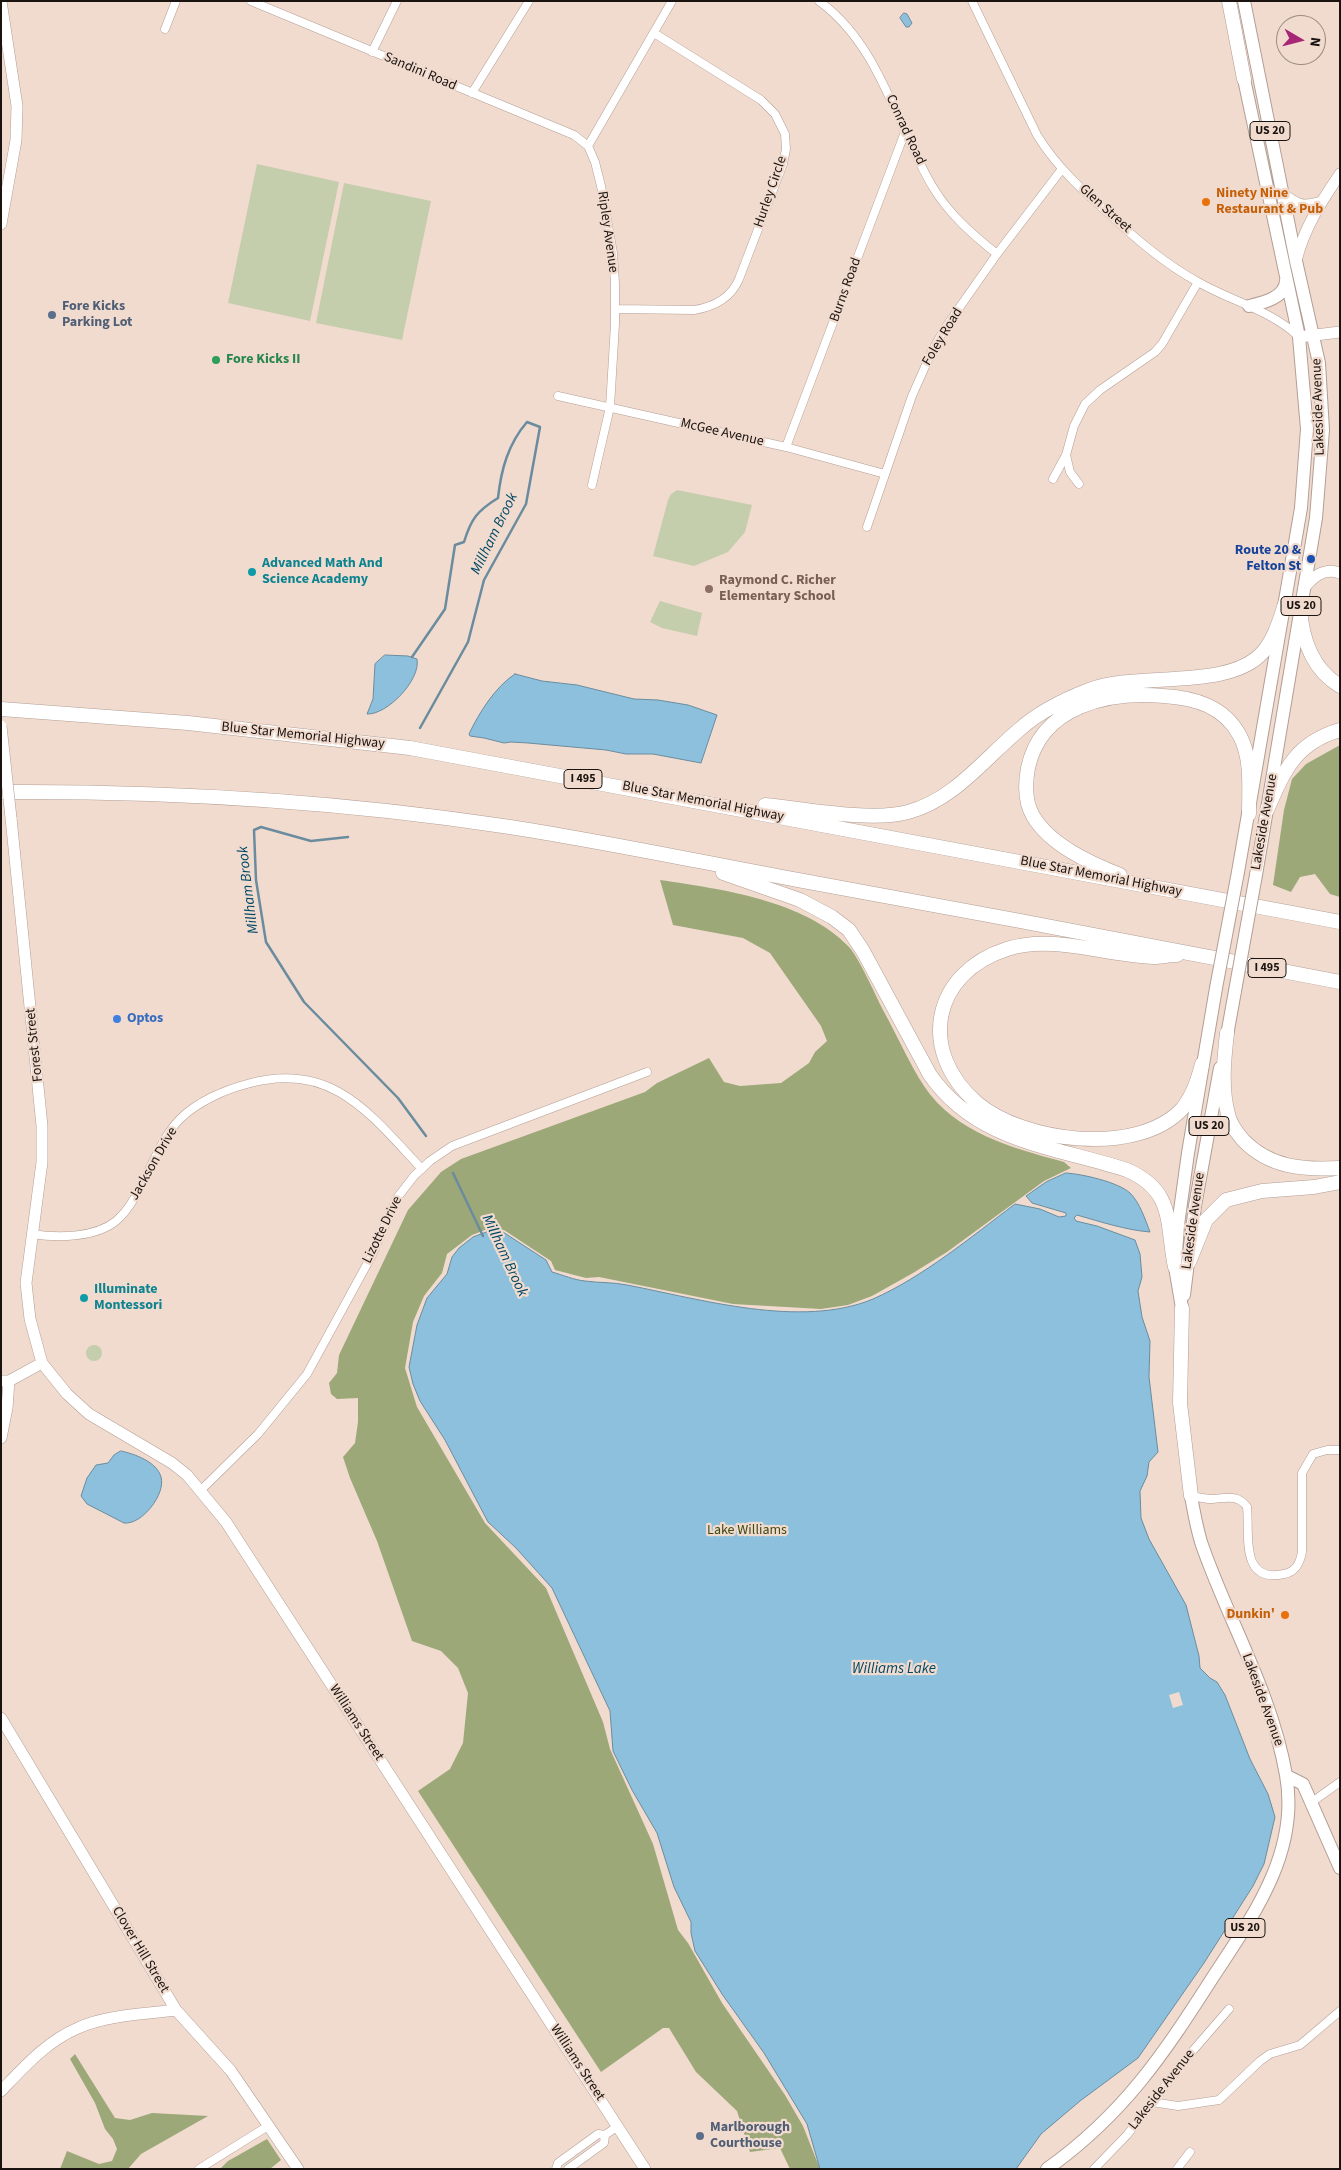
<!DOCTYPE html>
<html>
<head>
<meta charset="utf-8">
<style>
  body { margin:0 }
  #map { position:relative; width:1341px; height:2170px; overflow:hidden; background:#f1dbcf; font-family:"Source Sans 3",sans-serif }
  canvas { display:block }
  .frame { position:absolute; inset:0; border:2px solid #1a130f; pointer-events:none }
  .north { position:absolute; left:1276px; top:15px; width:50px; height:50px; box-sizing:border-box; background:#f1dbcf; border:1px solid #9b8b82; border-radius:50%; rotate:98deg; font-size:14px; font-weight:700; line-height:20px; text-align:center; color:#1a130f }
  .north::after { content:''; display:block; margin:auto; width:18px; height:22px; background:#a72776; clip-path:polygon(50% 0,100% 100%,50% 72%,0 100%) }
</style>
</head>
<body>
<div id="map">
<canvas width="1341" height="2170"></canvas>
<div class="frame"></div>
<div class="north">N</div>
</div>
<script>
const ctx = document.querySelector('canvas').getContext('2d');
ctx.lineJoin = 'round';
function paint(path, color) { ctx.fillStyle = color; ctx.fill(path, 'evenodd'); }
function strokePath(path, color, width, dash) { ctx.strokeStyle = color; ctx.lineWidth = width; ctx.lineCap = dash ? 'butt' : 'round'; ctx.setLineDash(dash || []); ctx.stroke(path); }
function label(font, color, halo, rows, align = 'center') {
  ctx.font = font + ' "Source Sans 3",sans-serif'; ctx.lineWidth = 4.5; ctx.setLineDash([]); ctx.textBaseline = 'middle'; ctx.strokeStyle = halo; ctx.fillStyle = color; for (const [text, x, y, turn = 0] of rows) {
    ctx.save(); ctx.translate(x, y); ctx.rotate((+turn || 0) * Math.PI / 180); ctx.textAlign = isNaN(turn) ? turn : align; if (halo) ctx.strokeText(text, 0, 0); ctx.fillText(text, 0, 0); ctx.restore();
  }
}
const green = new Path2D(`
  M257 164 339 182 310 321 228 303Z
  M344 183 431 201 402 340 316 323Z
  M677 490 752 505 745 532 728 552 694 566 653 556 668 500 671 494Z
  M660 601 702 613 697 636 662 628 650 622Z
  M86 1353a8 8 0 1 1 16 0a8 8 0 1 1-16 0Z`);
const forest = new Path2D(`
  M1340 745V897L1330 894 1315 874 1300 877 1291 892 1273 885 1284 810 1292 779 1306 764Z
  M660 880C720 889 805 900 849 947 859 958 875 994 883 1010 897 1035 909 1063 924 1086 955 1133 1013 1148 1064 1162L1071 1168 1044 1181 947 1252 913 1273 872 1296 848 1305 821 1309 733 1304 599 1277 586 1278 555 1270 551 1261 504 1230 490 1228 472 1235 447 1254 442 1273 424 1296 413 1322 405 1368 417 1407 485 1523 546 1588 603 1722 610 1749 653 1844 678 1930 688 1943 722 2003 785 2095 803 2126 820 2169H790L780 2148 750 2152 737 2111 696 2072 669 2028H663L601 2072 418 1791 450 1769 463 1743 468 1693 458 1668 441 1651 412 1641 377 1541 350 1478 343 1457 355 1443 358 1422V1398L337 1399 331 1394 329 1383 337 1373 339 1355 408 1210 441 1172 461 1159 645 1092 657 1083 709 1058 724 1082 740 1086 781 1083 809 1063 815 1052 827 1041 821 1026 770 953 743 938 673 925Z
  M75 2054 115 2118 130 2120 152 2113 208 2116 141 2154 128 2169H60L67 2151 99 2164 112 2161 117 2149 113 2139 105 2129 95 2103 70 2059Z
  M267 2139 281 2160 270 2169H220L228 2161Z`);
const water = new Path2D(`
  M904 13 907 14 912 23 909 27H906L900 18Z
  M385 655 408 656 417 659C421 680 387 715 367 714L373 699 375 664Z
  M515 674 542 681 577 685 634 699 658 700 688 705 717 715 701 763 653 754H626L606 750 528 743 511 742 504 743 484 738 470 736 469 734C479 713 495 687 515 674Z
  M1066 1173C1082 1174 1118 1182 1130 1193 1140 1203 1145 1219 1150 1232 1126 1230 1101 1222 1077 1215L1074 1218 1076 1221 1097 1226 1135 1240 1140 1254 1142 1277 1138 1291 1142 1317 1150 1341 1149 1377 1158 1452 1149 1462 1147 1476 1140 1491 1141 1518 1149 1539 1186 1605 1199 1656 1200 1668 1210 1678 1217 1682 1225 1695 1250 1759 1268 1794 1275 1817 1264 1864 1253 1886 1204 1963 1138 2058 1080 2101 1041 2134 1016 2169H820L807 2124 764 2053 722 1994 695 1951 691 1933V1922L674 1887 657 1833 632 1790 613 1751 610 1711 552 1588 516 1548 488 1522 445 1440 420 1401 413 1384 409 1367 417 1325 427 1298 447 1274 452 1257 459 1248 473 1237 489 1231 503 1232 546 1260 552 1272C563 1275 574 1280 585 1281 599 1283 613 1282 627 1285 700 1299 801 1329 873 1299 923 1277 971 1237 1015 1204L1040 1209 1059 1217 1066 1216V1213L1032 1203 1026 1196 1046 1182Z
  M121 1451C135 1454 157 1462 161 1477 166 1494 142 1525 124 1523L87 1504 81 1496 87 1478 96 1465 108 1463 114 1455Z`);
const pier = new Path2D(`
  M1179 1692 1183 1705 1173 1708 1169 1695Z`);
const stream = new Path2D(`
  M412 657 445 609 455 545 464 542C471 519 477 511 498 498 501 470 508 444 527 422L540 427 526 504 484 580 468 642 420 728
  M348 837 311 841 261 827 254 830 256 880 266 942 304 1002 398 1098 426 1136
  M453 1173 483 1236`);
const street = new Path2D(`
  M251 1 574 135 588 146
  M819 1C881 46 896 127 934 189 950 215 973 235 997 254
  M972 1 1037 135C1056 166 1081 189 1108 213 1136 239 1165 264 1198 282 1231 301 1270 310 1298 336
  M165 29 176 1
  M372 52 397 1
  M472 93 529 1
  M615 309 694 310C713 307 731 298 739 279L783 164 786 149 785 134 775 114 761 100 654 33
  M558 396 786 447 885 474
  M786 447 905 132
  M1066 455 1070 472 1079 484
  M1053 479 1066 455 1074 426 1085 404 1100 390 1155 352 1162 344 1198 282
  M592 485 610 407 615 324V283L613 253 601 186 595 162 588 146 672 1
  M867 527 912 396 932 351 945 328 997 254 1062 169
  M32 1234C57 1238 95 1238 116 1221 144 1197 153 1146 180 1119 197 1102 224 1090 247 1084 332 1060 370 1114 422 1169
  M201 1490 258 1434 307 1374 372 1255 397 1198 414 1176 430 1161 452 1146 647 1072
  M1191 1496C1198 1497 1205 1499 1212 1499 1226 1498 1238 1494 1247 1507 1250 1533 1239 1584 1284 1574 1296 1572 1300 1563 1302 1552V1473L1313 1454 1327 1450H1340
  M1312 1802 1340 1782
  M1152 2102 1178 2106 1219 2100 1260 2061 1270 2054 1300 2045 1340 2011
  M199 2169 268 2126
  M556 2169 558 2163 598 2134 605 2135 618 2126
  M568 2169 604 2143 605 2135
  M1094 2169 1127 2135 1190 2054 1229 2009
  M1177 2169 1190 2152`);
const secondary = new Path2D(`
  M1282 193C1296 205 1303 208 1321 202
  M1 224 16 140 17 106 1 1
  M1296 261C1304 228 1321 202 1340 174
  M1299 337 1340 332
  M1304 588C1313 577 1324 567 1340 573
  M11 818 42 1126V1162L26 1283 30 1319 42 1363 67 1394 89 1414 172 1463 187 1475 226 1522 645 2169
  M3 1381H9L42 1363
  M1 1438 7 1408 9 1381
  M1 1718 176 2010 231 2071 298 2169
  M1 2091C24 2067 47 2041 78 2028 106 2015 146 2014 176 2010`);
const primary = new Path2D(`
  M1244 1 1296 261 1319 363 1323 430 1316 518 1256 875
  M1249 306C1262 303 1286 298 1286 280
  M1238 872 1301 508 1307 429 1299 337 1244 79
  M1226 1041 1235 991
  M1184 1295 1195 1206 1220 1068
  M1182 1308 1175 1267 1178 1225 1188 1153 1216 988
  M1287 1776 1303 1784 1340 1868
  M1047 2169C1124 2114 1163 2055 1213 1977 1253 1916 1300 1852 1286 1775 1272 1694 1229 1622 1202 1545 1197 1530 1194 1513 1191 1496`);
const highway = new Path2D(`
  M1229 1 1244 79
  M1300 608C1302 640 1312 669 1340 686
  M1 709 188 723 410 748 1340 922
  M1 792C168 791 338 801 503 826 602 841 700 862 798 880 979 913 1159 947 1340 982
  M765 805C804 809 872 822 908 812 954 800 985 758 1020 729 1040 711 1063 700 1089 690 1137 671 1229 691 1263 652 1275 638 1280 619 1286 601
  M1267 810C1284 771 1295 743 1340 730
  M723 873 800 900 832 917 849 930 863 951 930 1075C978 1143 1054 1146 1127 1170 1175 1191 1166 1223 1175 1267
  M1120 875C1090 863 1050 845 1033 816 1025 802 1025 784 1028 768 1041 706 1108 691 1164 696 1195 698 1224 706 1240 736 1252 759 1249 788 1249 814
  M1177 955C1169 955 1161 957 1154 957 1106 956 1054 934 1007 949 932 973 917 1051 977 1103 1023 1142 1137 1157 1182 1109 1193 1096 1198 1080 1202 1064
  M1227 1033C1224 1059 1221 1088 1228 1114 1230 1124 1237 1133 1243 1140 1270 1168 1304 1170 1340 1168
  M1189 1262 1206 1220 1226 1200 1262 1191 1314 1187 1340 1182
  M1182 1308 1180 1403 1191 1496`);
const secondaryBridge = new Path2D(`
  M1 726 11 818`);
const primaryBridge = new Path2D(`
  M1216 988 1238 872
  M1235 991 1256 875`);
const markers = [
  [1206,202,5,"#e8710a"],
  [52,315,5,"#5c6f8a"],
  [216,360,5,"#2e9e5b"],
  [1311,559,5,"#1a4fb4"],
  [252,572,5,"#0f9aa8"],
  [709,589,5,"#8d6e63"],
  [117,1019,5,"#3f7fe0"],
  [84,1298,5,"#0f9aa8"],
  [1285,1615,5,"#e8710a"],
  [700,2136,5,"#5c6f8a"]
];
const shields = [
  [1270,131,40],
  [1301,606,40],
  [583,779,38],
  [1267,968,38],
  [1209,1126,40],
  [1245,1928,40]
];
const shieldNames = [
  ["US 20",1270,131],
  ["US 20",1301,606],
  ["I 495",583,779],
  ["I 495",1267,968],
  ["US 20",1209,1126],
  ["US 20",1245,1928]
];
const streetNames = [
  ["Sandini Road",420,72,23],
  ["Conrad Road",905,130,65],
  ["Hurley Circle",771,192,-71],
  ["Glen Street",1105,209,42],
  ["Ripley Avenue",607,232,82],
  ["Burns Road",846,290,-70],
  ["Foley Road",943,337,-59],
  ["Lakeside Avenue",1319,407,-92],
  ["McGee Avenue",722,433,13],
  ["Blue Star Memorial Highway",303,736,6],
  ["Blue Star Memorial Highway",703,802,11],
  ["Lakeside Avenue",1265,822,-80],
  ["Blue Star Memorial Highway",1101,877,11],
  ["Forest Street",35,1045,-96],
  ["Jackson Drive",154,1164,-60],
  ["Lakeside Avenue",1194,1221,-82],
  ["Lizotte Drive",383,1230,-64],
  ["Lakeside Avenue",1262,1700,70],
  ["Williams Street",356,1723,57],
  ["Clover Hill Street",140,1950,59],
  ["Williams Street",577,2063,57],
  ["Lakeside Avenue",1162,2090,-52]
];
const foodNames = [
  ["Ninety Nine",1216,194],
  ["Restaurant & Pub",1216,210],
  ["Dunkin'",1275,1615,"right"]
];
const serviceNames = [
  ["Fore Kicks",62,307],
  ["Parking Lot",62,323],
  ["Marlborough",710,2128],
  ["Courthouse",710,2144]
];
const leisureNames = [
  ["Fore Kicks II",226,360]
];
const transitNames = [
  ["Route 20 &",1301,551],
  ["Felton St",1301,567]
];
const cultureNames = [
  ["Advanced Math And",262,564],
  ["Science Academy",262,580],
  ["Illuminate",94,1290],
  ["Montessori",94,1306]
];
const educationNames = [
  ["Raymond C. Richer",719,581],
  ["Elementary School",719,597]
];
const shopNames = [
  ["Optos",127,1019]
];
const parkNames = [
  ["Lake Williams",747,1531]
];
const waterNames = [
  ["Millham Brook",495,534,-64],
  ["Millham Brook",249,890,-97],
  ["Millham Brook",504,1256,65],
  ["Williams Lake",894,1670]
];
paint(green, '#c4cdac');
paint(forest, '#9ca878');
paint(water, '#8cc0dc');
strokePath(water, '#6a8c9e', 1);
paint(pier, '#f1dbcf');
strokePath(stream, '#6a8c9e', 2.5);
strokePath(street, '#b39e94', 9);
strokePath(secondary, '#b39e94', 12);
strokePath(primary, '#b39e94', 14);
strokePath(highway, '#b39e94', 15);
strokePath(street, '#fff', 8);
strokePath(secondary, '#fff', 11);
strokePath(primary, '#fff', 12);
strokePath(highway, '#fff', 14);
strokePath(secondaryBridge, '#b39e94', 12, []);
strokePath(primaryBridge, '#b39e94', 14, []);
strokePath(secondaryBridge, '#fff', 11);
strokePath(primaryBridge, '#fff', 12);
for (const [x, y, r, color] of markers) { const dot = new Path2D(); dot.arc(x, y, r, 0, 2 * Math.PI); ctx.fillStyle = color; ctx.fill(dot); strokePath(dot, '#f1dbcf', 2); }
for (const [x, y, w] of shields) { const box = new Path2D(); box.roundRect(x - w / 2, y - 9.5, w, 19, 4); ctx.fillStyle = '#f1dbcf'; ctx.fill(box); strokePath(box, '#1a130f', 1); }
label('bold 12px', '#1a130f', null, shieldNames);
label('14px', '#1a130f', '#f1dbcf', streetNames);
label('bold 14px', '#c56008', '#f1dbcf', foodNames, 'left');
label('bold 14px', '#4e5e75', '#f1dbcf', serviceNames, 'left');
label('bold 14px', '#27864d', '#f1dbcf', leisureNames, 'left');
label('bold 14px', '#164399', '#f1dbcf', transitNames, 'right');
label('bold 14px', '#0d838f', '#f1dbcf', cultureNames, 'left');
label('bold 14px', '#785e54', '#f1dbcf', educationNames, 'left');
label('bold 14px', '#366cbe', '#f1dbcf', shopNames, 'left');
label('14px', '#3f4912', '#f1dbcf', parkNames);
label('italic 15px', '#004865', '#f1dbcf', waterNames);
</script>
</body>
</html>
